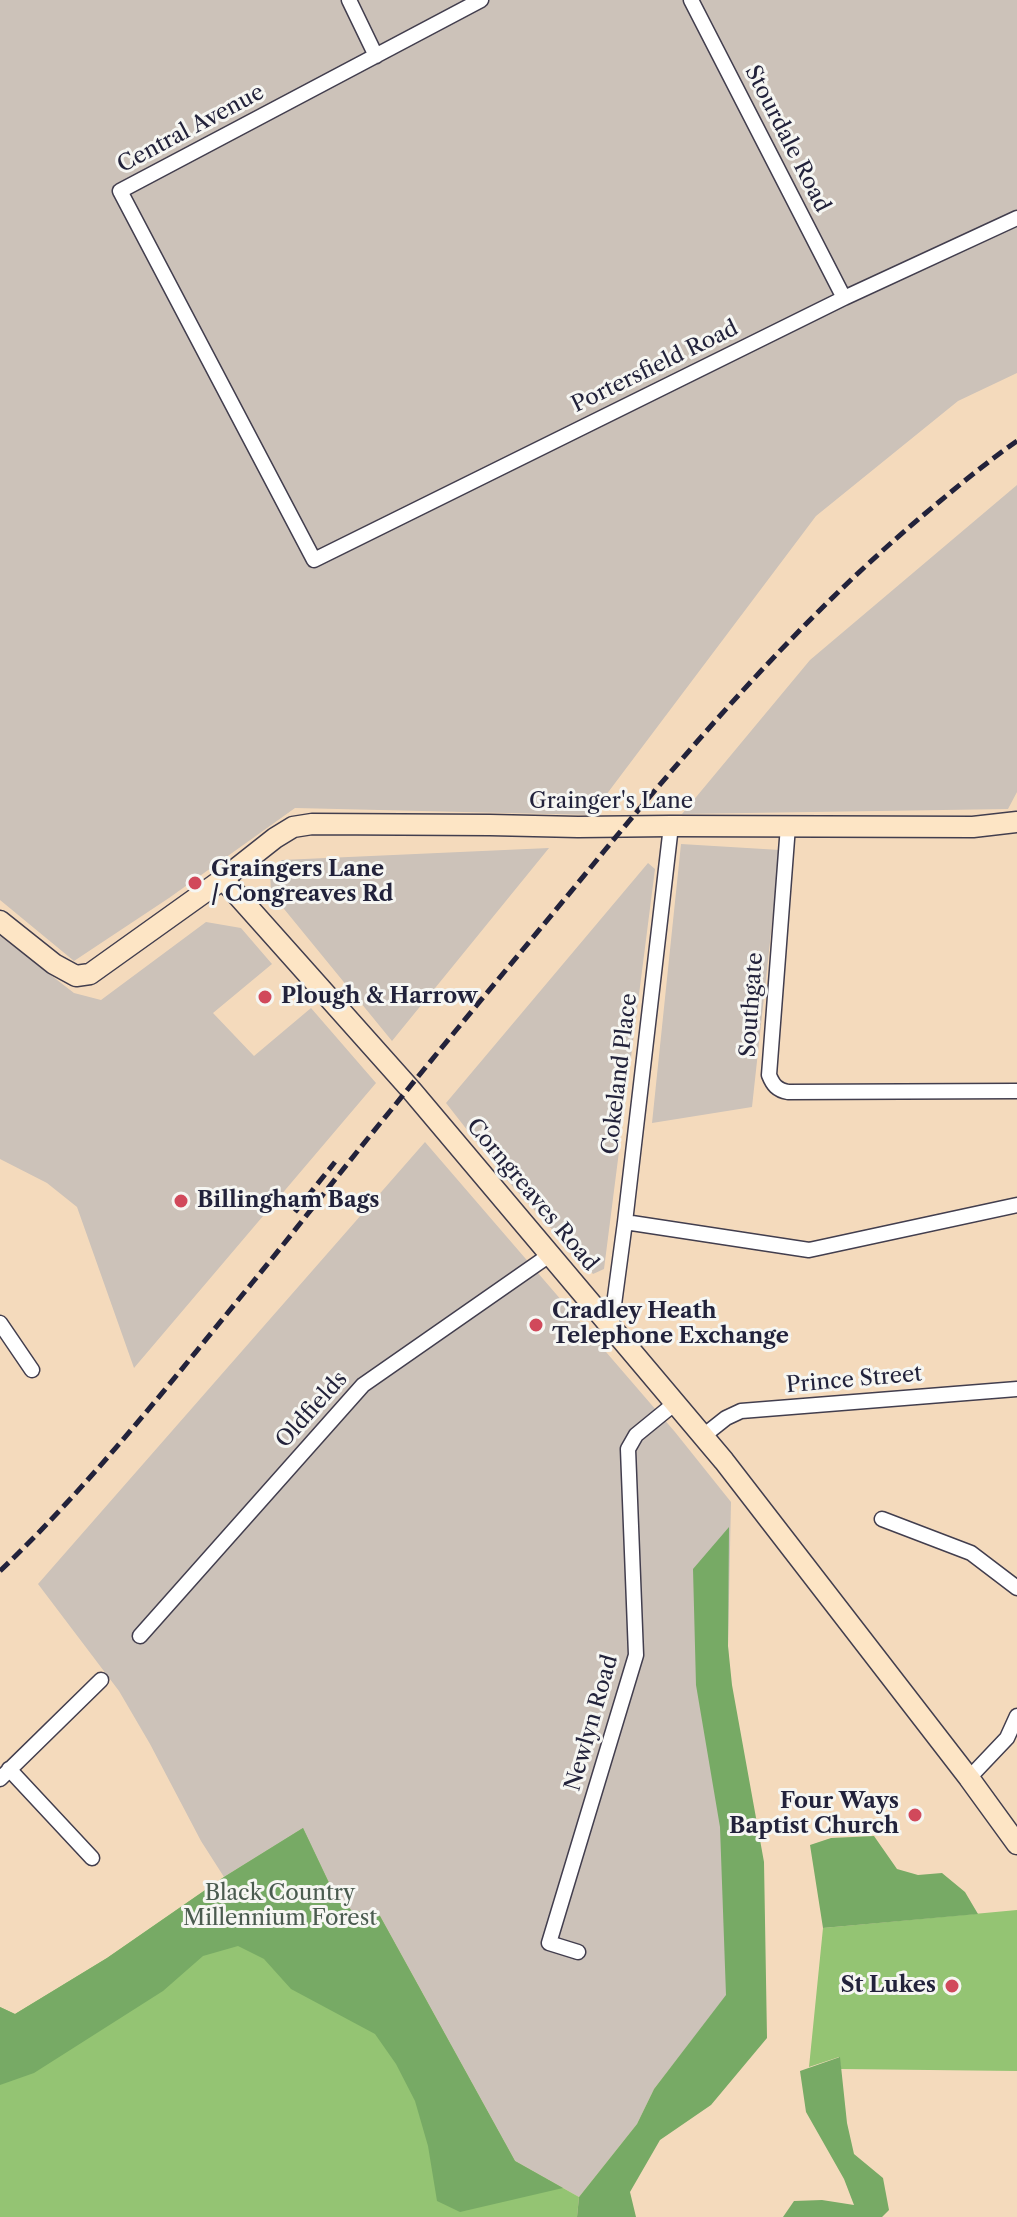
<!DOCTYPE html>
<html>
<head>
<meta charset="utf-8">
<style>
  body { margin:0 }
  canvas { display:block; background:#f4dabc }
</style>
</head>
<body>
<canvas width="1017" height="2217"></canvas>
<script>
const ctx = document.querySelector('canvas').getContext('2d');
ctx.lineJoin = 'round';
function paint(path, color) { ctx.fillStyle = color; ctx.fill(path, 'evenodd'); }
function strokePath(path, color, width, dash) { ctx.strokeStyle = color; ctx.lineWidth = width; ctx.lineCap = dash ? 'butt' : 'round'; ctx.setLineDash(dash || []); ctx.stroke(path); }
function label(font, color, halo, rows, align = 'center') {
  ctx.font = font + ' "Libre Caslon Text",serif'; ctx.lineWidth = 6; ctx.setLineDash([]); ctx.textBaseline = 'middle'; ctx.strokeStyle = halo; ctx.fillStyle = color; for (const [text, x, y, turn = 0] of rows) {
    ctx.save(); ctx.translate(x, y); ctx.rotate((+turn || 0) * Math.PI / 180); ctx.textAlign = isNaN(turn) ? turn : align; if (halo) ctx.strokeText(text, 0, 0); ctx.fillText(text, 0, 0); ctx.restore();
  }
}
const industrial = new Path2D(`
  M0 0H1017V373L958 401 816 516 591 815 295 808 169 898 74 961 0 900Z
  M1017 485V792L1008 809 682 814 810 660Z
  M681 844 780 850 752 1107 652 1123Z
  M549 848 392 1041 271 893 270 870 282 860Z
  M648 863 655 869 604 1269 593 1274 504 1177 446 1103Z
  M206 922 241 928 272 964 213 1013 254 1056 311 1008 376 1083 134 1368 77 1207 47 1183 0 1159V936L74 993 101 1000Z
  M425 1142 675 1432 731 1502 728 1646 730 1677 726 1996 654 2089 637 2124 579 2197 515 2161 380 1916 351 1910 331 1887 303 1829 224 1877 201 1841 150 1744 119 1691 38 1584Z`);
const green = new Path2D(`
  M303 1828 331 1887 351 1910 380 1916 515 2161 579 2197 577 2217H0V2007L15 2014 107 1958 224 1877Z
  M1017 1910V2071L841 2069 839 2057 809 2067 823 1928Z`);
const forest = new Path2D(`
  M729 1527 728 1646 732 1685 764 1862 767 2038 711 2105 660 2140 630 2192 636 2217H577L579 2197 637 2124 654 2089 726 1995 720 1827 696 1685 693 1569Z
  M303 1828 331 1887 351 1910 380 1916 515 2161 563 2188 460 2212 437 2201 428 2146 415 2101 396 2064 375 2034 291 1989 264 1959 238 1946 203 1956 163 1991 34 2073 0 2085V2007L15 2014 107 1958 224 1877Z
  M874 1836 897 1869 918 1875 942 1873 965 1892 978 1914 823 1928 810 1845 831 1838Z
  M840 2057 847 2123 854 2154 883 2178 889 2210 882 2217H783L794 2201 822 2200 854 2205 844 2179 806 2112 800 2071Z`);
const street = new Path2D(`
  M349 0 376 56
  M481 0 120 191 314 560 844 298 1017 218
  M691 0 844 298
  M788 826 769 1075C773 1085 777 1090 788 1092L1017 1091
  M625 1222 809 1250 1017 1205
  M0 1323 32 1370
  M611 1327 625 1222 671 826
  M702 1437 726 1418 741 1411 1017 1389
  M882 1519 971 1553 1017 1588
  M140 1636 363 1385 551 1254
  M9 1769 92 1858
  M969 1778 1007 1738 1017 1716
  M0 1779 101 1680
  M578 1952 549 1943 636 1655 628 1449 636 1435 674 1404`);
const secondary = new Path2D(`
  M223 879 412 1091 724 1461 969 1778 1017 1844
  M0 921 54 964 76 976 90 974 223 879 275 838 293 827 312 824 490 825 578 827 671 826 973 827 1017 822`);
const rail = new Path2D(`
  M295 1212 335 1162
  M0 1571C92 1483 171 1382 252 1283 299 1226 344 1167 391 1110 461 1023 534 937 605 850 703 732 804 616 921 517 952 491 984 464 1017 441`);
const markers = [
  [195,883,8,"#d1495b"],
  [265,997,8,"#d1495b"],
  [181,1201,8,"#d1495b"],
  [536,1325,8,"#d1495b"],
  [915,1815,8,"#d1495b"],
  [952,1986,8,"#d1495b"]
];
const streetNames = [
  ["Central Avenue",191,129,-28],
  ["Stourdale Road",787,139,63],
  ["Portersfield Road",655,367,-26],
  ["Grainger's Lane",611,802],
  ["Southgate",752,1005,-86],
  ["Cokeland Place",620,1074,-83],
  ["Corngreaves Road",532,1195,50],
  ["Prince Street",854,1380,-5],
  ["Oldfields",312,1410,-48],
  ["Newlyn Road",592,1723,-74]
];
const poiNames = [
  ["Graingers Lane",211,870],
  ["/ Congreaves Rd",211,895],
  ["Plough & Harrow",281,997],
  ["Billingham Bags",197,1201],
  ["Cradley Heath",552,1312],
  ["Telephone Exchange",552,1337],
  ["Four Ways",899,1802,"right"],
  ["Baptist Church",899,1827,"right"],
  ["St Lukes",936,1986,"right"]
];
const parkNames = [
  ["Black Country",280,1894],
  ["Millennium Forest",280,1919]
];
paint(industrial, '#ccc2b9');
paint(green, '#94c473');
paint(forest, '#77aa65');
strokePath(street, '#423e4e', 17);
strokePath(secondary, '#423e4e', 23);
strokePath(street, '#fff', 14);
strokePath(secondary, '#fde5c5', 20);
strokePath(rail, '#22223b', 5, [12, 6]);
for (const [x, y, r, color] of markers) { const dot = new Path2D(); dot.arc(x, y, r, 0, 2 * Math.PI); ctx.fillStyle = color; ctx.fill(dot); strokePath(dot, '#f6f6f2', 3); }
label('22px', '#22223b', '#f6f6f2', streetNames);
label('bold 22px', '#22223b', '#f6f6f2', poiNames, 'left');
label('22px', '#4a5b4f', '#f6f6f2', parkNames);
</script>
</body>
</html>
